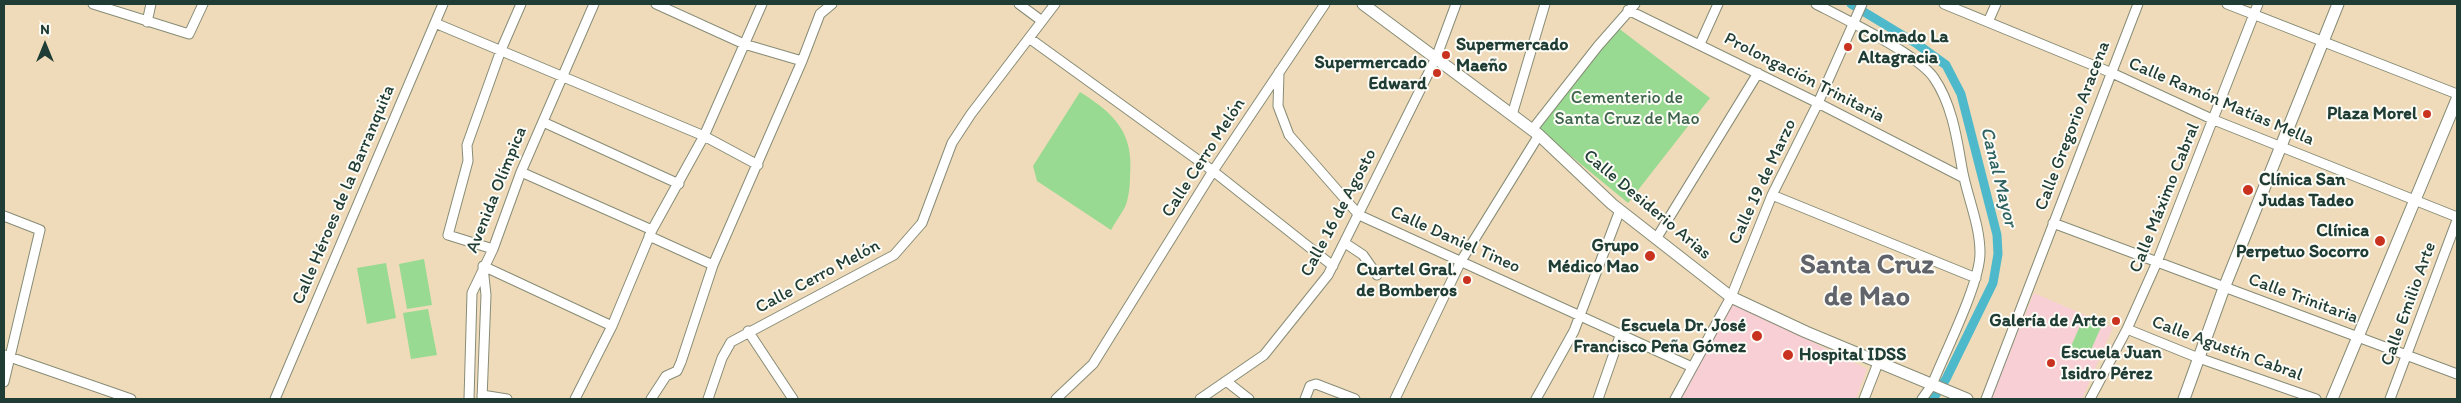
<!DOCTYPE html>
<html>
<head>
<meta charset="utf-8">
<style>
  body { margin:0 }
  #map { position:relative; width:2461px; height:403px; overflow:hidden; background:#efdbb9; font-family:Itim,sans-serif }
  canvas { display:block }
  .frame { position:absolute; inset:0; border:5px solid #1f3d34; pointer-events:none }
  .north { position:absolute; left:20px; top:20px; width:50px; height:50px; -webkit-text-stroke:4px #fdfcf7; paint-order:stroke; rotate:0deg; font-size:14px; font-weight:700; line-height:20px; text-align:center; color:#1f3d34 }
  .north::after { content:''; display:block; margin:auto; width:18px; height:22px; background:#1f3d34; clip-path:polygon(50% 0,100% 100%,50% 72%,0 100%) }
</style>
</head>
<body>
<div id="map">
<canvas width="2461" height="403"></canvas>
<div class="frame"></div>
<div class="north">N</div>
</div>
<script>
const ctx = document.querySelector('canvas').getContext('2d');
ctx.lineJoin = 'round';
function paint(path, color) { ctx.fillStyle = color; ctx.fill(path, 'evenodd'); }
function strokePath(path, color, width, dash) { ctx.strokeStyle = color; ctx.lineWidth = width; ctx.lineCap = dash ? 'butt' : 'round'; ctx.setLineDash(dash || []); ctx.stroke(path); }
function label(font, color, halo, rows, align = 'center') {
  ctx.font = font + ' Itim,sans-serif'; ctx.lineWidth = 4; ctx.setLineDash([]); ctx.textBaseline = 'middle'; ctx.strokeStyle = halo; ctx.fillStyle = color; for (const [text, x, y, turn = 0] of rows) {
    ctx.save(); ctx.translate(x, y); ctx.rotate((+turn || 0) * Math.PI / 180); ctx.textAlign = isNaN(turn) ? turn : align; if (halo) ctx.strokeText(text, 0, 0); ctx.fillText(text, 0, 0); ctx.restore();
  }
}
const built = new Path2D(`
  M2034 293 2113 327 2082 399H1990Z
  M1732 302 1867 369 1856 399H1679Z`);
const green = new Path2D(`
  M1617 27 1710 98 1628 203 1537 128Z
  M1080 92C1115 114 1134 133 1130 176 1130 185 1129 198 1125 207 1121 215 1115 222 1111 230L1037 181 1033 166Z
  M424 259 432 305 407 309 399 264Z
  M386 263 396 318 367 324 357 268Z
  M428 309 437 355 411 359 403 313Z
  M2083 319 2101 327 2087 359 2069 351Z`);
const canal = new Path2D(`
  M1851 4 1917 44 1946 65 1961 94 1997 235 1998 254 1993 283 1946 379 1933 399`);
const minor = new Path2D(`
  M93 4 189 34 203 4
  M656 4 744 44 802 61
  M1019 4 1042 21
  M1816 4C1843 18 1919 55 1934 78 1952 104 1957 139 1962 168 1967 197 1980 224 1980 253 1980 284 1944 354 1932 385L1922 399
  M1944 4 2112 73 2214 120 2457 217
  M2227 4 2457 94
  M1628 10 1818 103 1964 178
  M147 22 151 4
  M1988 22 1996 4
  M435 23 704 136 758 165
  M1029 38 1213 171 1333 266
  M1700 44 1718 4
  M1279 72 1278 106 1289 135 1359 215 1692 367
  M1512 115 1545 4
  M543 122 679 184
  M1532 130 1598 46 1635 4
  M521 172 652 230
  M1772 195 1976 278
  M4 216 40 230 4 382
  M2053 223 2457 374
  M649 236 713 265
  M1656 239 1758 73
  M1345 243 1363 255 1377 275
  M493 249 448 235 468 161 467 145 501 50 521 4
  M483 266 612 326
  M2127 329 2196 357 2316 399
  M748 331 793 399
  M4 355 131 399
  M1226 381 1249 399
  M482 395 507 399
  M275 399 443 4
  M469 399 472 293 493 249 521 172 594 4
  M482 399 486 295 483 267
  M575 399 612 326 652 230 704 136 762 4
  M651 399 666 376 677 371 681 362 713 265 802 61 820 14 832 4
  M708 399 722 358 731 342 894 255 922 223 952 143 971 114 1055 4
  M1056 399 1093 364 1213 171 1325 4
  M1200 399 1264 355 1328 275 1436 58 1456 4
  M1305 399 1310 386 1316 384 1355 399
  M1395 399 1461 261 1539 135
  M1536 399 1574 331 1620 210
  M1598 399 1621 333
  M1675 399 1731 297 1772 195 1818 103 1862 4
  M1864 399 1878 363
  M1986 399 2138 4
  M2090 399 2127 329 2157 262 2258 4
  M2390 399 2457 220`);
const major = new Path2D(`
  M1363 4 1539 135 1612 204 1731 297 1806 332 1967 399
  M2184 399 2224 288 2338 4
  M2332 399 2457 99`);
const markers = [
  [1848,47,5,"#c8321e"],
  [1446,55,5,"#c8321e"],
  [1437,73,5,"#c8321e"],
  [2427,114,5,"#c8321e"],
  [2248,190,6,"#c8321e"],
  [2380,241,6,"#c8321e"],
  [1650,256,6,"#c8321e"],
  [1467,280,5,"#c8321e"],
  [2116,321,5,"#c8321e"],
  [1757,336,6,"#c8321e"],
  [1788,355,6,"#c8321e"],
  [2051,363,5,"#c8321e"]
];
const poiNames = [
  ["Colmado La",1858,37,"left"],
  ["Altagracia",1858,58,"left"],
  ["Supermercado",1456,45,"left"],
  ["Maeño",1456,66,"left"],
  ["Supermercado",1427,63],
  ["Edward",1427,84],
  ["Plaza Morel",2417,114],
  ["Clínica San",2259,180,"left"],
  ["Judas Tadeo",2259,201,"left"],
  ["Clínica",2369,231],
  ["Perpetuo Socorro",2369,252],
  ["Grupo",1639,246],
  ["Médico Mao",1639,267],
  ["Cuartel Gral.",1457,270],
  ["de Bomberos",1457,291],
  ["Galería de Arte",2106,321],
  ["Escuela Dr. José",1746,326],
  ["Francisco Peña Gómez",1746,347],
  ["Escuela Juan",2061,353,"left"],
  ["Isidro Pérez",2061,374,"left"],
  ["Hospital IDSS",1799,355,"left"]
];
const streetNames = [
  ["Prolongación Trinitaria",1804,78,27],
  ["Calle Ramón Matías Mella",2221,102,23],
  ["Calle Gregorio Aracena",2073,126,-69],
  ["Calle Cerro Melón",1204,158,-57],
  ["Calle 19 de Marzo",1763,182,-65],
  ["Avenida Olímpica",497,190,-68],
  ["Calle Héroes de la Barranquita",344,195,-67],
  ["Calle Máximo Cabral",2165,198,-68],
  ["Calle Desiderio Arias",1647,205,40],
  ["Calle 16 de Agosto",1339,213,-62],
  ["Calle Daniel Tineo",1455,240,24],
  ["Calle Cerro Melón",818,277,-28],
  ["Calle Trinitaria",2303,299,20],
  ["Calle Emilio Arte",2409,304,-70],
  ["Calle Agustín Cabral",2227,349,20]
];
const parkNames = [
  ["Cementerio de",1627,98],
  ["Santa Cruz de Mao",1627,119]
];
const waterNames = [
  ["Canal Mayor",1998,177,76]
];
const townNames = [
  ["Santa Cruz",1867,266],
  ["de Mao",1867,298]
];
paint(built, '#f7cfd4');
paint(green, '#98da91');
strokePath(canal, '#4eb9ca', 9);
strokePath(minor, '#878c76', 11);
strokePath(major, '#878c76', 13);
strokePath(minor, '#fff', 9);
strokePath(major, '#fff', 11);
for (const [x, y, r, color] of markers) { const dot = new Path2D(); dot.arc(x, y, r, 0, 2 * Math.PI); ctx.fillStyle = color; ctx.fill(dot); strokePath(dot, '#fdfcf7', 2); }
label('bold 18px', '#1f3d34', '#fdfcf7', poiNames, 'right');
label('18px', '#1f3d34', '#fdfcf7', streetNames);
label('18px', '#3d644b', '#fdfcf7', parkNames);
label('italic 19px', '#2d6261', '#fdfcf7', waterNames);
label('bold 28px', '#61646a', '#fdfcf7', townNames);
</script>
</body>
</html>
